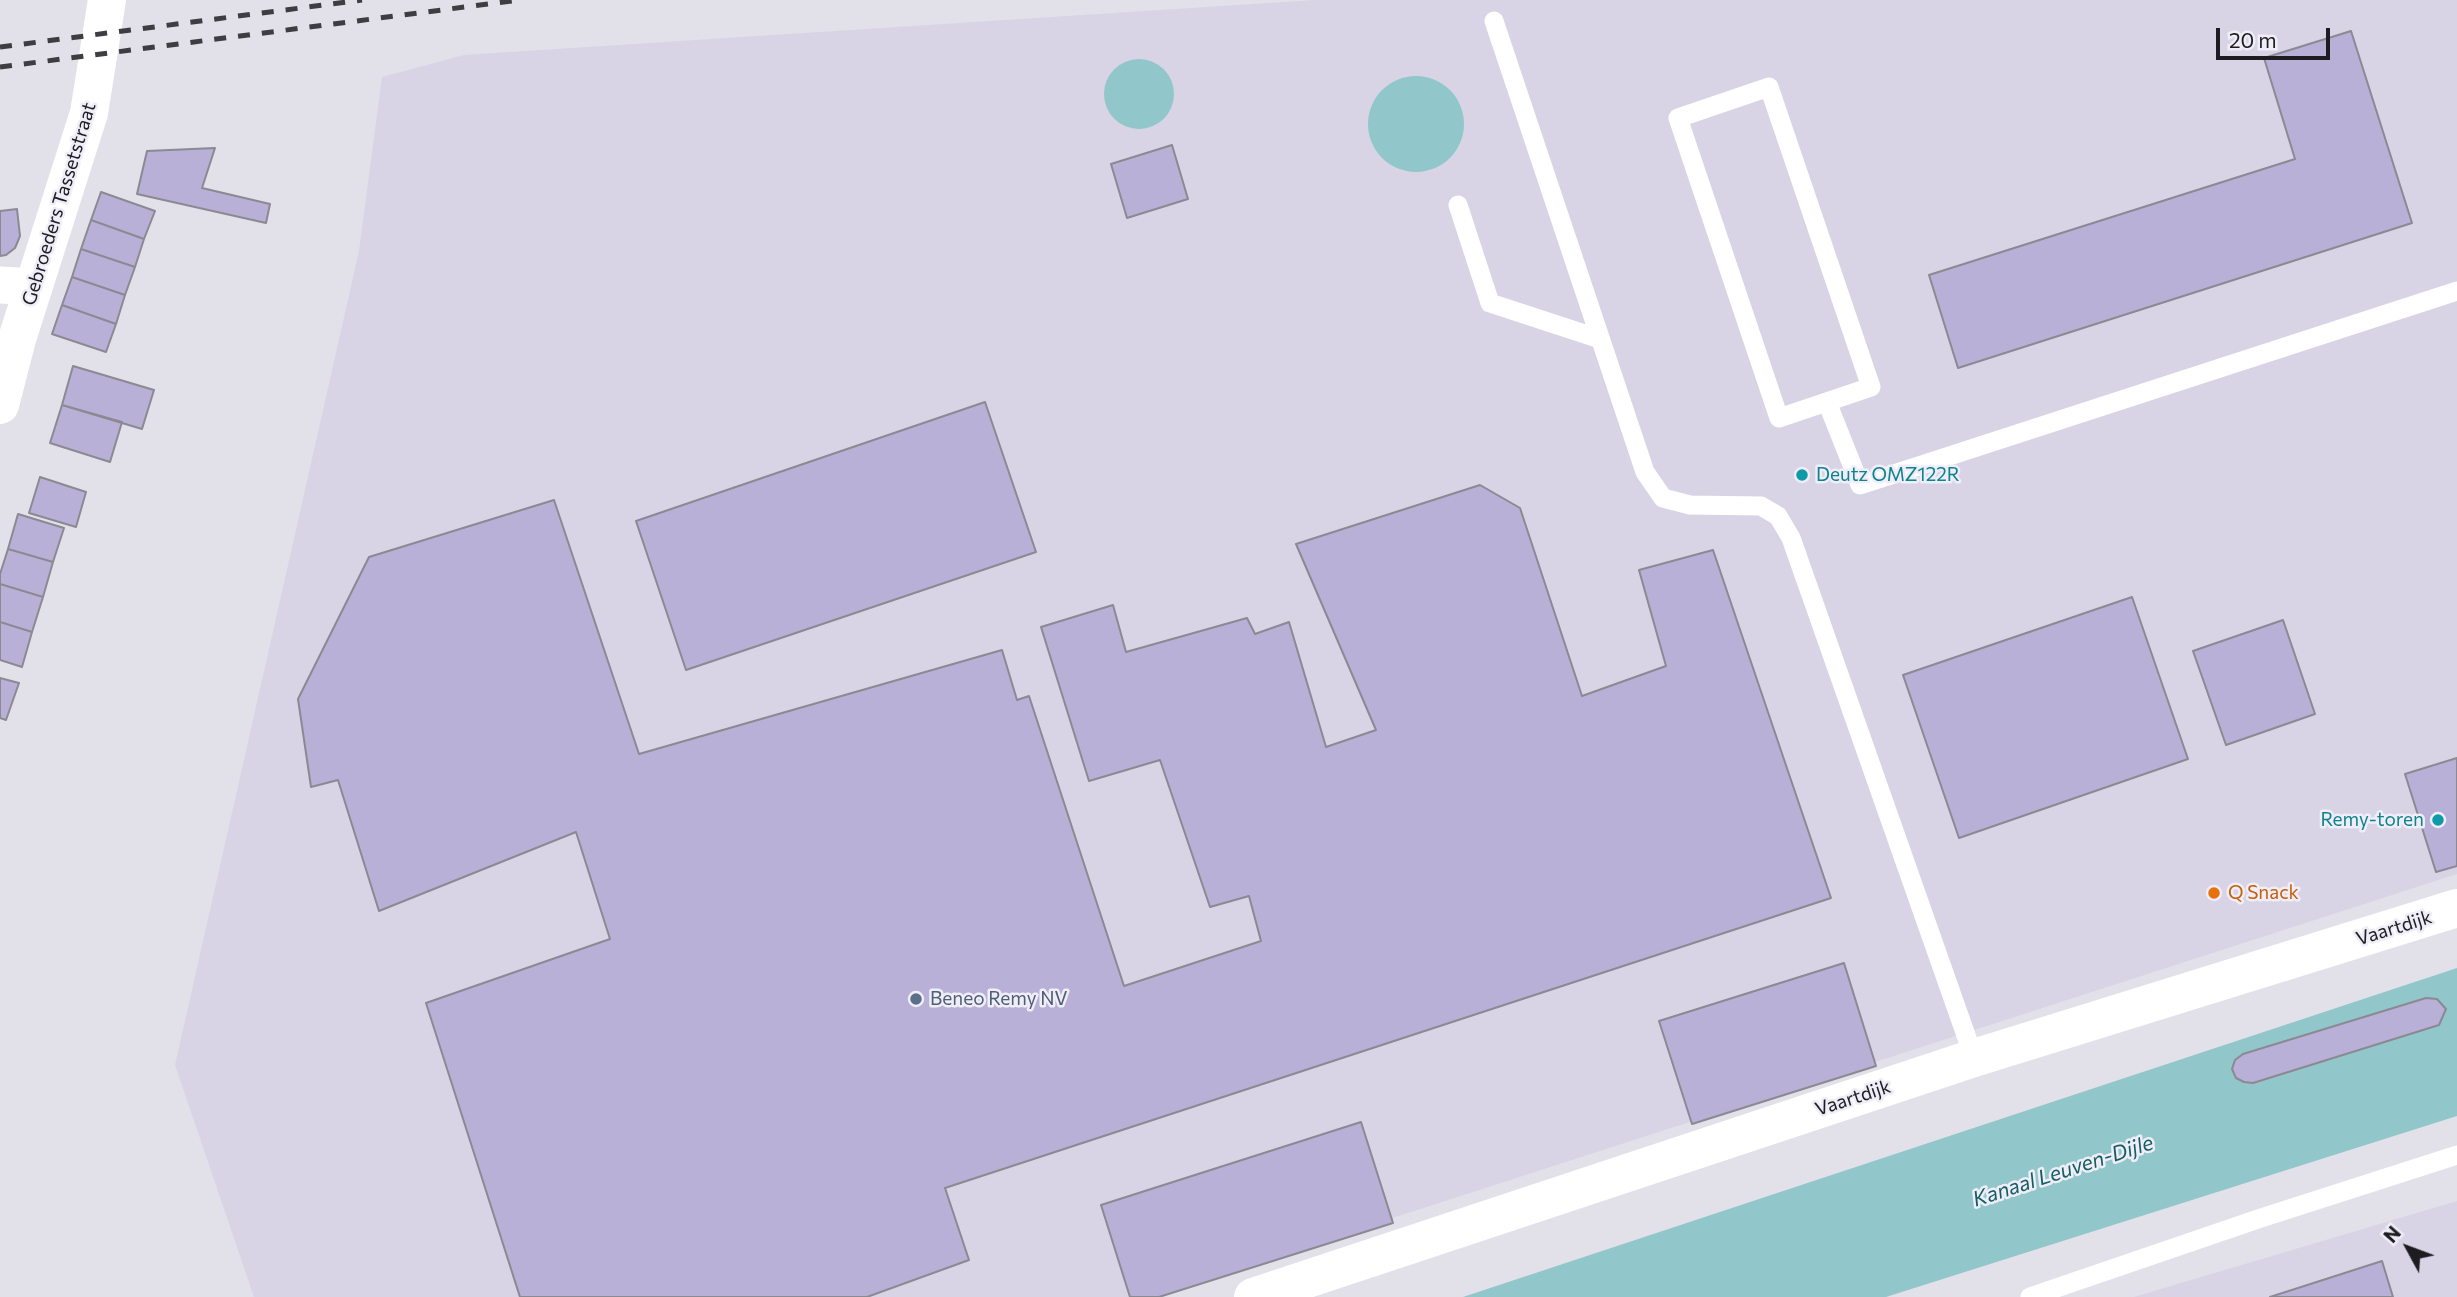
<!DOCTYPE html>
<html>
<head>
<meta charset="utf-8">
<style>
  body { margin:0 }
  #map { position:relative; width:2457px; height:1297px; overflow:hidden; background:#e2e0e9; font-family:Commissioner,sans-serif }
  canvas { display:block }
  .north { position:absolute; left:2373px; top:1213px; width:70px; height:70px; -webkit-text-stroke:5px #efedf7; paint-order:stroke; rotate:311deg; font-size:19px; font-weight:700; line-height:28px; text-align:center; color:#1d1c20 }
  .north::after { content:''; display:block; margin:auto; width:24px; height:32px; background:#1d1c20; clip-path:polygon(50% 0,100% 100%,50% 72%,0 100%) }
  .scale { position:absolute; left:2216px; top:28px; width:114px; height:32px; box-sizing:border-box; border:4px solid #1d1c20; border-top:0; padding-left:9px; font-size:21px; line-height:24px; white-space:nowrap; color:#1d1c20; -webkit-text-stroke:5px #efedf7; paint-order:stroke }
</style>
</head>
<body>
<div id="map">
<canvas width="2457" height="1297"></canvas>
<div class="north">N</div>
<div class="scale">20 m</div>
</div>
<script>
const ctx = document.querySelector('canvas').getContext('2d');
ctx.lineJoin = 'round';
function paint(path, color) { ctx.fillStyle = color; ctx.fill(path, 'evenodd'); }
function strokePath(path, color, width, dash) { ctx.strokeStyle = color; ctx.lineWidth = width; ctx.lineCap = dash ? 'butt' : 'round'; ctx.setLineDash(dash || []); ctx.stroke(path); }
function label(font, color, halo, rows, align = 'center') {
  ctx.font = font + ' Commissioner,sans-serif'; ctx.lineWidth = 5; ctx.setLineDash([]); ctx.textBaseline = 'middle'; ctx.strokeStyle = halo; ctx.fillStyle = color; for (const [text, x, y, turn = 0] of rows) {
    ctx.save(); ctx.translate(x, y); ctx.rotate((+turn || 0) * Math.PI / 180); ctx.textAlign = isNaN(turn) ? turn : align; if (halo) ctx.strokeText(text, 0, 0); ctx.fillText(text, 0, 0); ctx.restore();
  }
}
const built = new Path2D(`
  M1315 0H2457V874L1148 1297H254L175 1065 359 251 382 77 464 55Z
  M2457 1201V1297H2134Z`);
const water = new Path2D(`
  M1104 94a35 35 0 1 1 70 0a35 35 0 1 1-70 0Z
  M1368 124a48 48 0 1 1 96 0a48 48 0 1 1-96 0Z
  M2457 968V1116L1886 1297H1463Z`);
const building = new Path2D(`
  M2351 31 2412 223 1958 368 1929 275 2295 159 2264 58Z
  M1172 145 1188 199 1127 218 1111 164Z
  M215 148 202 188 270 204 266 223 137 194 147 151Z
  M101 192 155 211 144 239 91 220Z
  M17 209 20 236 15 248 6 255 0 256V211Z
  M91 220 144 239 135 267 81 249Z
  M81 249 135 267 125 295 72 277Z
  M72 277 125 295 116 324 62 305Z
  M62 305 116 324 106 352 52 334Z
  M73 366 154 390 142 429 62 405Z
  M985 402 1036 552 686 670 636 521Z
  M62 405 122 422 110 462 50 443Z
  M40 477 86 492 76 527 29 513Z
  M1480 485 1520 508 1582 696 1666 666 1639 570 1713 550 1831 898 945 1188 969 1260 867 1297H520L426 1003 610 939 576 832 379 911 338 780 311 787 298 699 369 557 554 500 639 754 1002 650 1017 700 1029 696 1124 986 1261 941 1249 896 1210 907 1160 760 1089 781 1041 627 1113 605 1126 652 1247 618 1255 634 1289 622 1326 747 1376 730 1296 544Z
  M18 514 64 528 53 562 8 549Z
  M8 549 53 562 43 597 0 584V574Z
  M0 584 43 597 32 632 0 622Z
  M2132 597 2188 759 1959 838 1903 675Z
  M2283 620 2315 714 2226 745 2193 651Z
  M0 622 32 632 22 667 0 660Z
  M0 678 19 683 6 720 0 718Z
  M2457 758V866L2436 872 2405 774Z
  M1844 963 1876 1066 1692 1124 1659 1021Z
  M2426 998 2437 999 2446 1009 2439 1025 2253 1083 2244 1082 2236 1078 2232 1069 2235 1060 2243 1054Z
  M1361 1122 1393 1223 1159 1297H1130L1101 1205Z
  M2382 1261 2393 1297H2270Z`);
const service = new Path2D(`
  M1494 21 1645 472 1663 498 1690 505 1761 506 1778 516 1791 538 1974 1058
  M1769 87 1871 387 1779 418 1678 118Z
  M1458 205 1490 303 1600 339
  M1827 402 1860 485 2457 291
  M2030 1297 2261 1218 2457 1155`);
const minor = new Path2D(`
  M0 285 34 287`);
const tertiary = new Path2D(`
  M0 405 17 339 89 113 107 0
  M1253 1297 1974 1058 2457 908`);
const rail = new Path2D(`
  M0 47 362 0
  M0 67 519 0`);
const markers = [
  [1802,475,7,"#0f9aa8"],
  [2438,820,7,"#0f9aa8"],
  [2214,893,7,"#e8710a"],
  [916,999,7,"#5c6f8a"]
];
const streetNames = [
  ["Gebroeders Tassetstraat",59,204,-73],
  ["Vaartdijk",2394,928,-17],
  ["Vaartdijk",1853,1098,-18]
];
const cultureNames = [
  ["Deutz OMZ122R",1816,475],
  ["Remy-toren",2424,820,"right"]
];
const foodNames = [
  ["Q Snack",2228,893]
];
const serviceNames = [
  ["Beneo Remy NV",930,999]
];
const waterNames = [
  ["Kanaal Leuven-Dijle",2063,1171,-18]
];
paint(built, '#d8d4e5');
paint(water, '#91c7ca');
paint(building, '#b9b0d7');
strokePath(building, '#8b8992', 2);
strokePath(service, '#fff', 19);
strokePath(minor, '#fff', 37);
strokePath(tertiary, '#fff', 38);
strokePath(rail, '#3e3d42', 5, [12, 12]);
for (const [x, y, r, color] of markers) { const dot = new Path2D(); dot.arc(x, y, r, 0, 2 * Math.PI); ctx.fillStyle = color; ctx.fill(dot); strokePath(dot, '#efedf7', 2.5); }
label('19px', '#1d1c20', '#efedf7', streetNames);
label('19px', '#0d838f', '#efedf7', cultureNames, 'left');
label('19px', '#c56008', '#efedf7', foodNames, 'left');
label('19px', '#4e5e75', '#efedf7', serviceNames, 'left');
label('italic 21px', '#125e62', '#efedf7', waterNames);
</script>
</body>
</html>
